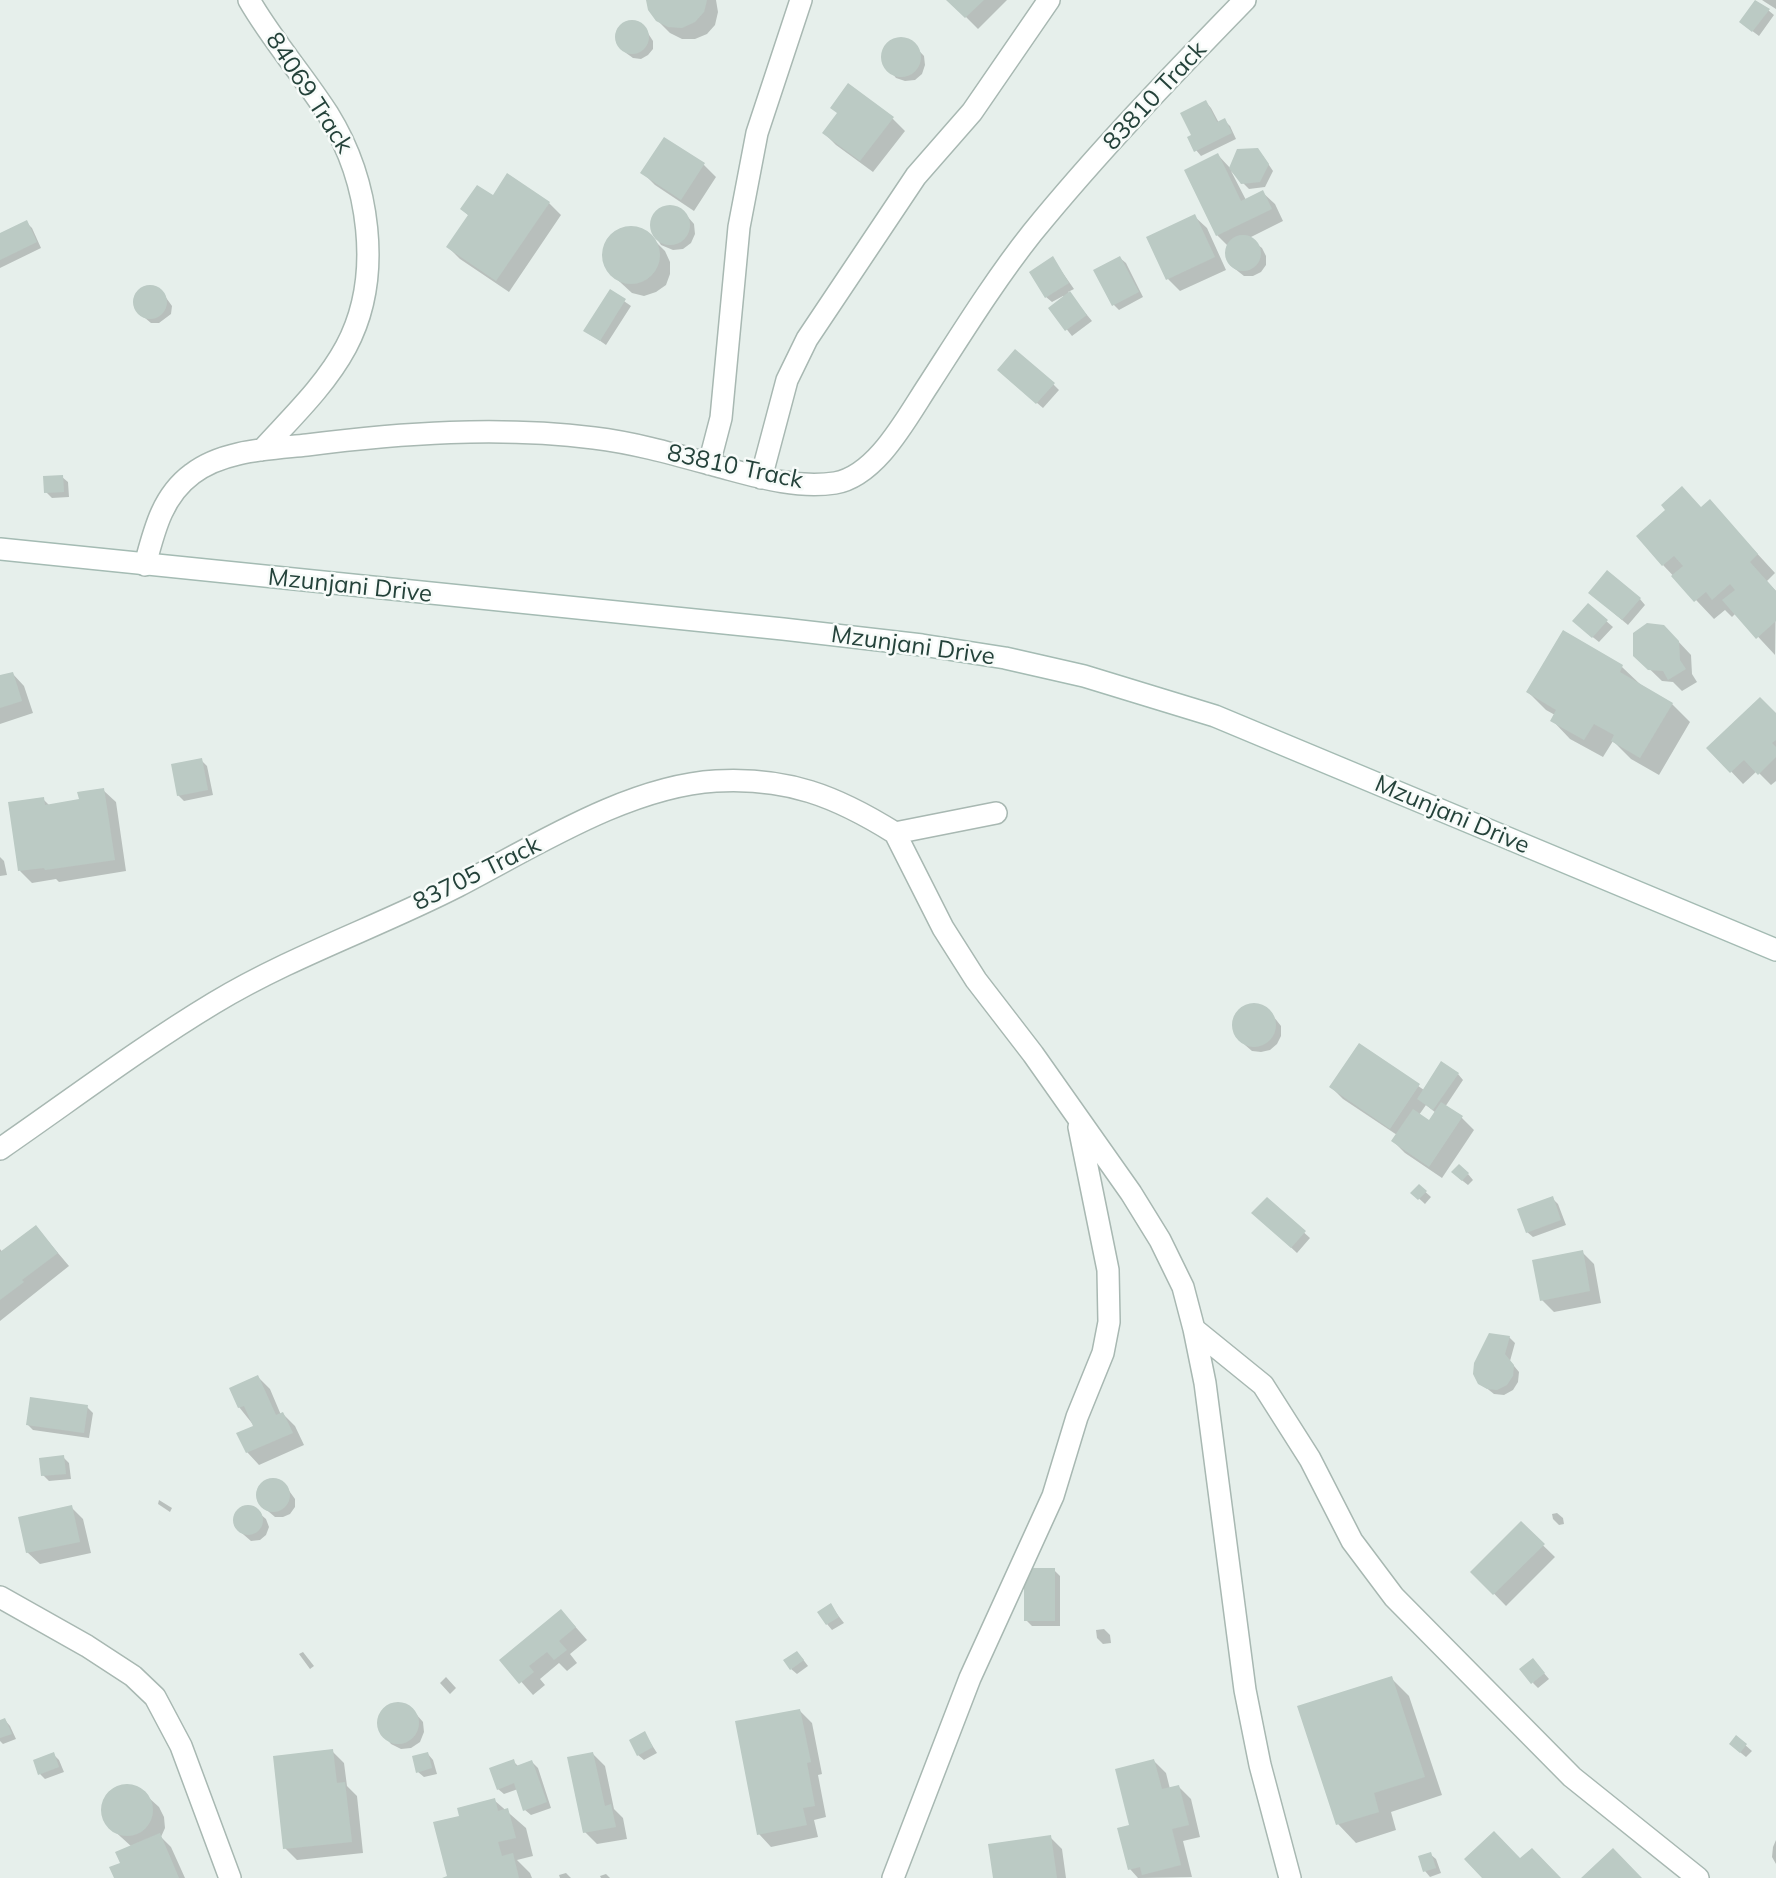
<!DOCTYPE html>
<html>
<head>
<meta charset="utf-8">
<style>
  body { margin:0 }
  canvas { display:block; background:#e6efeb }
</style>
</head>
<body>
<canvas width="1776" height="1878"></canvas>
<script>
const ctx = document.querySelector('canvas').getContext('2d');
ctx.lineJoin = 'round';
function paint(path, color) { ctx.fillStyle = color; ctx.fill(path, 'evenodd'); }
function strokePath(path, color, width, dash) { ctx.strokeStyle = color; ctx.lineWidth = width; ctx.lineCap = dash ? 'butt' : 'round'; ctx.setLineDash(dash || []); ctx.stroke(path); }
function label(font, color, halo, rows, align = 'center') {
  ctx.font = font + ' Mulish,sans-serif'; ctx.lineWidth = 5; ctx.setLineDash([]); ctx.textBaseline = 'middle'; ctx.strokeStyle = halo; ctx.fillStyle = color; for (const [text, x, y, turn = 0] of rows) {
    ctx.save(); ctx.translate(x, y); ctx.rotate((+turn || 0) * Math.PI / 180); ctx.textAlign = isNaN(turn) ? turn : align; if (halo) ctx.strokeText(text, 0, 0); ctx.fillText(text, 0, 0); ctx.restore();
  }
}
const shadow = new Path2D(`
  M648 0H716L718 12 715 25 707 34 695 39H682L670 33 657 20Z
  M949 0H1007L978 29Z
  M1762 0H1776V9L1765 2Z
  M1768 10 1774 15 1759 36 1747 27Z
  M629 21 637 22 644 27 653 41V49L648 55 641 59 633 58 626 53 616 39 617 32 622 25Z
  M902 39 911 42 924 56 925 65 922 74 915 80 905 81 896 78 884 64 882 55 886 46 893 40Z
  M1206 102 1211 108 1219 123 1224 120 1230 126 1236 139 1201 156 1196 150 1193 136Z
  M838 114 893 119 905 131 873 172 836 145 824 133Z
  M665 139 704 165 716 177 694 211 655 185 643 173Z
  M1218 155 1231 169 1263 156 1273 171 1265 187 1249 189 1231 171 1246 200 1262 192 1275 204 1283 221 1249 238 1262 248 1266 256V265L1261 272 1253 276H1244L1230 265 1226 257 1228 246 1217 235Z
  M493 197 549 203 561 215 509 292 460 259 448 247 470 217 462 209Z
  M673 206 682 210 694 224 695 234 691 243 683 249 673 250 661 245 652 231 651 222 655 213 663 207Z
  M1194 216 1207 228 1226 270 1180 291 1168 279 1148 238Z
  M26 222 32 228 41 248 0 268V235Z
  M630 228 642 231 652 238 665 251 670 262V274L666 285 656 292 644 296 632 293 609 272 604 262V250L609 239 618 231Z
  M1120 258 1126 263 1143 297 1119 310 1113 304Z
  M1053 259 1074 289 1068 292 1092 321 1072 336 1050 308 1064 298 1063 296 1052 302 1046 297Z
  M147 287 156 288 162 292 172 306 171 314 159 323H151L145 318 135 305 136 297Z
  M611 292 631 306 606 345 586 331Z
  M1005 376 1053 384 1059 390 1043 408Z
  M62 477 68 482 69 497 52 498 46 492Z
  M1710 502 1775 573 1767 581 1776 591 1775 655 1736 613 1732 617 1725 610 1714 619 1663 565 1702 509Z
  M1596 598 1640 599 1645 605 1628 625Z
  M1588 605 1613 627 1599 642 1580 627Z
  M1676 639 1691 655 1692 674 1697 682 1682 691 1673 682 1662 681 1635 655Z
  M1622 667 1641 685 1672 704 1690 722 1659 775 1631 759 1613 741 1603 757 1570 739 1552 720 1555 715 1546 710 1528 692Z
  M12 673 24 686 33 713 0 724V677Z
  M1776 715V781L1771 785 1757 771 1743 784 1709 748Z
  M201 760 207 766 213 795 184 801 178 795Z
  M103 790 116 802 126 871 59 882 56 879 32 883 20 871 43 799 50 806 81 801Z
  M0 857 4 861 7 875 0 876Z
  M1253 1004 1263 1006 1270 1012 1281 1026V1036L1277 1044 1270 1050 1261 1052 1252 1051 1245 1045 1234 1030 1233 1021 1237 1013 1244 1007Z
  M1360 1046 1424 1090 1458 1074 1463 1080 1445 1107 1462 1118 1474 1130 1442 1178 1405 1153 1393 1141 1397 1135 1343 1099 1331 1087ZM1426 1105 1436 1113 1430 1123 1419 1115Z
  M1468 1174 1473 1180 1468 1185 1459 1178Z
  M1419 1186 1431 1197 1425 1204 1413 1193Z
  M1552 1198 1558 1204 1566 1225 1533 1237 1527 1232Z
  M1267 1199 1310 1238 1297 1253 1254 1213Z
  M36 1227 69 1266 0 1321V1249L3 1253Z
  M1582 1252 1594 1264 1601 1303 1554 1312 1542 1300Z
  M1509 1337 1515 1343 1510 1361 1519 1372 1518 1382 1513 1390 1504 1395 1494 1394 1480 1383Z
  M258 1377 270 1389 281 1415 283 1414 295 1426 304 1445 259 1465 247 1452 255 1427 239 1407Z
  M87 1407 93 1413 89 1438 33 1430 27 1424Z
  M63 1457 69 1463 71 1479 49 1481 43 1475Z
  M270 1480 285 1485 295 1499V1507L290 1514 283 1517H275L262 1506 258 1499 259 1491 263 1484Z
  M159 1500 172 1508 170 1512 158 1504Z
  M71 1507 83 1519 91 1553 40 1564 27 1552Z
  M243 1507H252L266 1519 269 1527 266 1535 260 1540 251 1541 237 1529 234 1521 237 1512Z
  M1557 1513 1563 1518 1564 1524 1559 1525 1553 1519 1552 1514Z
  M1521 1524 1555 1557 1506 1606 1473 1572Z
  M1054 1570 1060 1576V1626H1032L1026 1620Z
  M831 1606 844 1623 832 1630 827 1624Z
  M573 1624 587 1640 570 1654 577 1663 567 1671 559 1663 540 1679 545 1685 533 1695 502 1660Z
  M1104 1629 1110 1635 1111 1643 1103 1644 1097 1638 1096 1630Z
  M303 1652 314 1666 310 1669 299 1654Z
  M802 1658 808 1666 797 1674 791 1669Z
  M1538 1666 1549 1679 1538 1688 1533 1683Z
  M446 1677 456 1688 450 1694 440 1683Z
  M1391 1678 1409 1696 1442 1795 1391 1812 1396 1830 1356 1843 1338 1824Z
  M401 1703 411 1708 423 1722 424 1732 420 1742 411 1748 401 1749 391 1744 379 1729 378 1719 383 1710 391 1704Z
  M800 1711 812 1723 822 1774 818 1775 826 1817 814 1820 818 1837 771 1847 759 1834Z
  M5 1720 10 1726 16 1739 3 1744 0 1741V1722Z
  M645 1734 657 1753 644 1760 638 1755Z
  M1736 1737 1752 1751 1746 1757 1736 1749Z
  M332 1751 344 1763 347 1786 357 1796 363 1853 297 1860 285 1848Z
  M53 1754 59 1760 64 1772 45 1779 40 1774Z
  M428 1754 433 1760 437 1774 424 1777 418 1772Z
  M593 1754 605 1766 614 1809 623 1818 627 1839 597 1844 585 1832Z
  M513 1761 519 1767 532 1762 538 1768 551 1808 531 1815 525 1810 518 1789 504 1794 498 1789Z
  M1154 1761 1166 1773 1170 1789 1179 1787 1191 1799 1200 1837 1183 1841 1192 1877 1138 1878 1130 1869 1131 1826Z
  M126 1786 137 1787 159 1807 164 1817 165 1828 161 1837 171 1847 185 1878H116L132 1847 110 1827 104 1818 103 1807 108 1796 116 1789Z
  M494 1800 526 1828 533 1856 517 1860 530 1873 532 1878H446L450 1877 461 1817Z
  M1050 1837 1062 1849 1066 1878H995Z
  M1776 1840V1864L1772 1857 1773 1847Z
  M1430 1854 1436 1859 1441 1873 1430 1877 1425 1871Z
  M566 1873 571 1878H560L559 1875Z
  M606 1874 610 1878H601L600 1876Z`);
const building = new Path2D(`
  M646 0H707L704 12 695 22 682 28 668 27 656 21 648 10Z
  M946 0H984L965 18Z
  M1755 0 1770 9 1752 32 1739 22Z
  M615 37a17 17 0 1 1 34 0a17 17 0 1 1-34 0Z
  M881 57a20 20 0 1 1 40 0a20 20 0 1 1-40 0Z
  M848 83 894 117 860 161 822 133 837 113 830 108Z
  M1206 100 1217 122 1225 118 1232 133 1194 152 1187 137 1191 135 1180 113Z
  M664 137 705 163 681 200 640 173Z
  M1258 148 1269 164 1260 182 1241 184 1229 168 1237 149Z
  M1218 153 1241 201 1263 190 1272 209 1216 236 1184 170Z
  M507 173 550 202 496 281 446 247 468 215 460 209 477 185 493 195Z
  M650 225a20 20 0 1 1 40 0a20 20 0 1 1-40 0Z
  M1195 214 1215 257 1166 280 1146 237Z
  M27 220 37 242 0 260V233Z
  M602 255a29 29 0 1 1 58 0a29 29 0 1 1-58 0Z
  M1225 253a18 18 0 1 1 36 0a18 18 0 1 1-36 0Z
  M1053 256 1069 283 1045 298 1029 272Z
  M1120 256 1139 292 1112 306 1093 270Z
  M133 302a17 17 0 1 1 34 0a17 17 0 1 1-34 0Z
  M610 289 626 299 600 341 583 331Z
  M1070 291 1087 315 1065 331 1048 308Z
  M1015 349 1055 383 1036 404 997 370Z
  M63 475 64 492 44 493 43 476Z
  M1682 486 1701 507 1710 499 1758 554 1750 562 1776 591V621L1756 639 1722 600 1735 590 1730 584 1712 600 1706 592 1694 602 1671 576 1683 566 1674 556 1662 566 1636 536 1665 510 1661 505Z
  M1607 570 1641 598 1622 620 1588 593Z
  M1588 603 1608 620 1592 638 1572 621Z
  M1647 623 1664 625 1679 641 1680 660 1686 669 1668 680 1663 671 1648 670 1633 656V633Z
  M1563 630 1623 665 1620 672 1673 703 1640 758 1611 741 1614 735 1594 724 1584 740 1550 721 1556 710 1526 692Z
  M13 672 22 701 0 708V675Z
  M1760 697 1776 713V740L1772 743 1776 747V757L1758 775 1744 760 1730 773 1706 748Z
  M202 758 208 790 177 796 171 764Z
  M104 788 115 860 45 870 44 868 18 871 8 802 44 797 45 805 79 799 77 792Z
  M1232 1025a22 22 0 1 1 44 0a22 22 0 1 1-44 0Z
  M1359 1043 1420 1084 1390 1129 1329 1087Z
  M1441 1061 1459 1073 1433 1110 1417 1099Z
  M1441 1102 1463 1116 1429 1167 1391 1141 1413 1109 1429 1120Z
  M1459 1164 1469 1173 1462 1181 1451 1172Z
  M1419 1184 1427 1191 1418 1200 1410 1193Z
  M1553 1196 1561 1220 1526 1233 1517 1209Z
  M1267 1197 1306 1231 1291 1248 1251 1213Z
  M36 1225 58 1253 22 1280 24 1282 0 1300V1252Z
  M1583 1250 1590 1291 1540 1301 1532 1260Z
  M1489 1333 1510 1336 1505 1354 1514 1365 1513 1376 1507 1385 1497 1390 1487 1389 1478 1384 1473 1374 1474 1363Z
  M258 1375 276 1415 283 1412 293 1433 246 1453 236 1433 253 1426 244 1406 238 1408 229 1388Z
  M30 1397 88 1405 84 1433 26 1425Z
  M64 1455 66 1474 41 1476 39 1458Z
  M256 1495a17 17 0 1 1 34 0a17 17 0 1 1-34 0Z
  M233 1520a15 15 0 1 1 30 0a15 15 0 1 1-30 0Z
  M72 1505 80 1542 26 1553 18 1517Z
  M1521 1521 1545 1544 1493 1595 1470 1572Z
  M1024 1568H1055V1621H1024Z
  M831 1603 839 1617 826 1625 817 1612Z
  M561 1609 576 1627 559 1641 567 1650 554 1660 547 1652 529 1666 534 1672 519 1684 499 1660Z
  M797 1651 804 1660 790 1670 783 1660Z
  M1533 1658 1545 1673 1531 1684 1519 1669Z
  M1392 1676 1425 1777 1374 1793 1379 1812 1336 1825 1297 1706Z
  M377 1723a21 21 0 1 1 42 0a21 21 0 1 1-42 0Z
  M800 1709 811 1762 807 1763 815 1806 803 1808 807 1825 757 1835 735 1721Z
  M5 1718 12 1734 0 1738V1720Z
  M645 1731 653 1747 637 1756 629 1740Z
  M1736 1735 1747 1744 1740 1753 1729 1744Z
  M333 1749 337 1783 345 1782 352 1842 283 1849 273 1756Z
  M54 1752 59 1767 38 1775 33 1760Z
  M428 1752 432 1768 416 1773 412 1756Z
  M593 1752 605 1806 611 1804 616 1827 583 1833 567 1757Z
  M514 1759 516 1766 532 1760 547 1802 523 1811 514 1783 497 1790 489 1768Z
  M1154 1759 1162 1789 1179 1785 1189 1825 1172 1829 1181 1865 1142 1875 1140 1867 1128 1870 1117 1828 1129 1825 1115 1769Z
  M101 1810a26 26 0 1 1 52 0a26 26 0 1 1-52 0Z
  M495 1798 498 1811 508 1808 516 1838 498 1842 502 1856 513 1853 519 1878H442L447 1876 433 1822 459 1816 457 1808Z
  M1494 1831 1520 1858 1532 1848 1561 1878H1482L1464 1859Z
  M160 1833 179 1878H114L109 1867 120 1863 115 1852Z
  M1051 1835 1057 1878H993L988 1844Z
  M1613 1848 1642 1878H1581Z
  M1431 1852 1436 1868 1423 1872 1418 1856Z`);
const minor = new Path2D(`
  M249 0C272 40 303 75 328 114 369 180 384 276 346 347 325 386 291 418 262 450
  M709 464 721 418 739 227 757 133 801 0
  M761 478 787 380 807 339 916 176 972 112 1049 0
  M145 565C154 531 162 496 192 474 223 450 270 449 307 445 401 433 499 426 594 438 636 443 677 455 717 466 755 476 795 489 835 483 877 476 907 417 929 384 962 333 994 281 1032 233 1098 152 1172 75 1245 0
  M895 833 943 928 976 980 1033 1054 1131 1193 1160 1240 1183 1287 1194 1329 1205 1383 1245 1690 1260 1765 1290 1878
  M0 1149C71 1100 141 1047 214 1003 292 956 378 927 458 886 535 846 629 786 716 781 787 777 836 796 895 833L996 813
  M1194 1329 1263 1385 1310 1459 1352 1541 1394 1597 1572 1777 1698 1878
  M0 1597 87 1646 133 1676 155 1697 181 1746 230 1878
  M893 1878 970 1678 1053 1496 1077 1417 1103 1353 1109 1322 1108 1270 1079 1127`);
const secondary = new Path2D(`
  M0 549 783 629 922 645 1005 658 1084 676 1215 716 1776 950`);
const streetNames = [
  ["84069 Track",309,93,57],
  ["83810 Track",1155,96,-47],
  ["83810 Track",735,467,12],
  ["Mzunjani Drive",350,586,6],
  ["Mzunjani Drive",913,646,8],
  ["Mzunjani Drive",1452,815,23],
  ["83705 Track",477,874,-26]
];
paint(shadow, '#0003');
paint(building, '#bbcac4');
strokePath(minor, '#a8b8b2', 24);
strokePath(secondary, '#a4bbb3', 24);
strokePath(minor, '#fff', 21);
strokePath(secondary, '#fff', 21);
label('24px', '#24423a', '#f7fbf9', streetNames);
</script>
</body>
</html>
